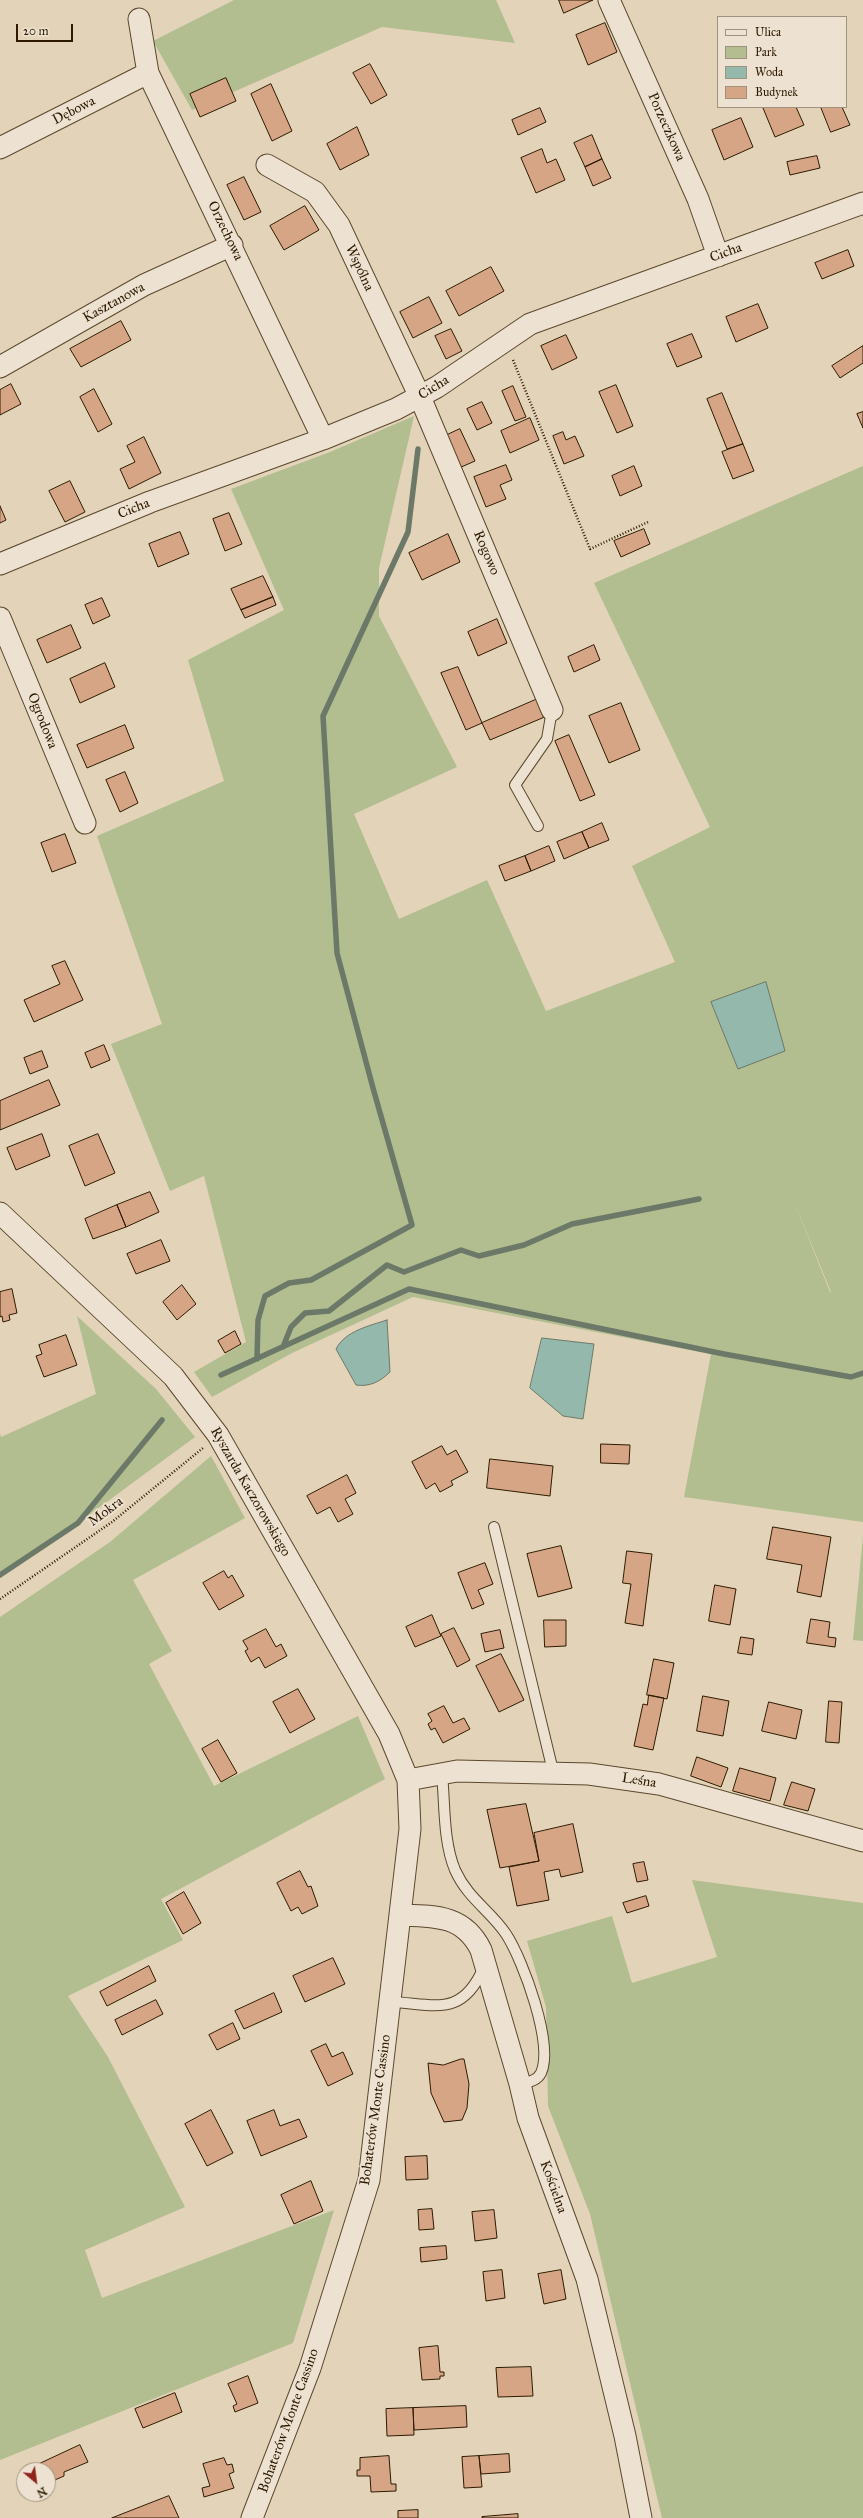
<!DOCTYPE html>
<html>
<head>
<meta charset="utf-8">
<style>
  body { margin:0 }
  #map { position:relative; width:863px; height:2518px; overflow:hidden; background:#e3d3b8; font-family:"IM FELL Great Primer",serif }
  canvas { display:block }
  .legend { position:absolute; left:717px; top:16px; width:130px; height:92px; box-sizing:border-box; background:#ede2d1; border:1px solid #a1927d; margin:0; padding:5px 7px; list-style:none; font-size:12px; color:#2e1a00 }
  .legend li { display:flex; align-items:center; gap:8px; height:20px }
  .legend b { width:20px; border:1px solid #a1927d }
  .north { position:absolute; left:16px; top:2462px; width:40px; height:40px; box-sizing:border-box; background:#ede2d1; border:1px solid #a1927d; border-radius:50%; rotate:151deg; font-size:11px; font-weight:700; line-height:16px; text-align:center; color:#2e1a00 }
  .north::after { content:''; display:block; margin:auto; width:14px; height:18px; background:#8f2418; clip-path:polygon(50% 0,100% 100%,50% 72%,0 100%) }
  .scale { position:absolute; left:16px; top:24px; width:57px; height:18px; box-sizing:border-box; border:2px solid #2e1a00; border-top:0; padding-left:5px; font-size:12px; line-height:14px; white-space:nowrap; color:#2e1a00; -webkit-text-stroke:3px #ede2d1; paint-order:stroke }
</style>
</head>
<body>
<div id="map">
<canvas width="863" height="2518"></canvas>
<ul class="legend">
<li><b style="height:5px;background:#ede2d1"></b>Ulica</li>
<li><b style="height:11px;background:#b2bd90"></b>Park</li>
<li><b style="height:11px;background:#95b8ad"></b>Woda</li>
<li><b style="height:11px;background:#d5a586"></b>Budynek</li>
</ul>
<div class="north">N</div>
<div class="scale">20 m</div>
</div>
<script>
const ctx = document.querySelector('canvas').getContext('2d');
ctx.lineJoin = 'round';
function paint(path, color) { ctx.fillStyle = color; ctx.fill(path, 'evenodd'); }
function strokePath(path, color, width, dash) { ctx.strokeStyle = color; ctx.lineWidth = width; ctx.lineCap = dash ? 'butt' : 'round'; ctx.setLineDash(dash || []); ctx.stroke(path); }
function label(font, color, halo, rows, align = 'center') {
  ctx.font = font + ' "IM FELL Great Primer",serif'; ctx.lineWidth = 4; ctx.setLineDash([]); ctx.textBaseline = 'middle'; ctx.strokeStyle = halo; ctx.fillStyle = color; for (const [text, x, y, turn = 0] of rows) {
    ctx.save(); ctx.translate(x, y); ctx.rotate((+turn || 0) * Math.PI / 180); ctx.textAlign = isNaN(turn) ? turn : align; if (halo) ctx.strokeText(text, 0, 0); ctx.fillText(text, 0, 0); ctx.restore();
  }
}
const green = new Path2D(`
  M234 0H496L515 43 382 27 192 110 153 41Z
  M414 416 379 568V616L457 767 354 814 399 919 487 880 546 1011 675 962 632 866 710 827 594 583 863 466V1522L684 1497 711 1354 413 1297 292 1353 212 1397 194 1372 246 1342 204 1176 170 1191 111 1044 162 1024 97 836 224 781 188 660 284 610 231 489 330 452ZM790 1192 831 1292V1293L830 1292Z
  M77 1316 156 1389 195 1437 78 1523 0 1575V1433L1 1437 96 1394Z
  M211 1456 245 1518 133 1580 172 1651 149 1664 214 1786 358 1716 385 1779 161 1899 183 1940 68 1996 108 2057 185 2207 85 2250 102 2298 334 2210 293 2343 0 2460V1617L110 1542Z
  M863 1536V1641L853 1640Z
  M692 1880 863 1903V2518H662L590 2214 548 2106 546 2007 527 1941 612 1916 632 1983 717 1957Z`);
const water = new Path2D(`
  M766 982 785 1051 738 1069 711 1002Z
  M387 1320 390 1372C380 1382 369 1387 356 1385L336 1349C345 1331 369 1326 387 1320Z
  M542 1338 594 1344 583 1419 563 1416 530 1388Z`);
const stream = new Path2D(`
  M283 1347 291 1327 305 1313 329 1311 387 1265 404 1272 461 1250 479 1256 524 1245 572 1224 699 1199
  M257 1359 258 1320 265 1296 289 1283 311 1280 412 1225 373 1088 337 953 323 716 408 532 418 449
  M221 1375 409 1289 724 1354 851 1377 863 1373
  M0 1575 78 1523 162 1420`);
const building = new Path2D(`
  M559 0H593L564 13Z
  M605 23 617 52 588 65 576 35Z
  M370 64 387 95 371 104 353 73Z
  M226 78 236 101 200 117 190 94Z
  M271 84 292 131 272 141 251 94Z
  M765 107H796L804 125 775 137 763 108Z
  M821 107H842L850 125 831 132Z
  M540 108 546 122 518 135 512 120Z
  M741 118 753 147 724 160 712 130Z
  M357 127 369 155 340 170 327 144Z
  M592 135 602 159 585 167 574 143Z
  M542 149 547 163 556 159 565 180 536 193 521 158Z
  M817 156 820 168 790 175 787 162Z
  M602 159 611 178 593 186 585 167Z
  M244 177 261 212 244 220 227 185Z
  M305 206 319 230 284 250 270 226Z
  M848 250 854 266 822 279 815 263Z
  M491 267 504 291 459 316 446 291Z
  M429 297 442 323 413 338 400 312Z
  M758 304 768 328 736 342 726 317Z
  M121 321 131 340 81 367 70 349Z
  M451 329 462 351 446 359 435 336Z
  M692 334 702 357 677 367 667 344Z
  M566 335 577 358 552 370 541 346Z
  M863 346V363L840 378 832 366Z
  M11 384 21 404 0 415V390Z
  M616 385 633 426 617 433 599 392Z
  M513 386 526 417 515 421 502 391Z
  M94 389 112 424 98 432 80 397Z
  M722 393 743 444 727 449 707 399Z
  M482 402 492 423 477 430 467 409Z
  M863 412V428L857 414Z
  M530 418 539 440 510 453 501 431Z
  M460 429 475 461 459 468 445 436Z
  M563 432 566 440 575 436 584 456 564 464 553 436Z
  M144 437 161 473 129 489 120 469 135 462 127 446Z
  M743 444 754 471 733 479 722 452Z
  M506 465 512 480 500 485 506 499 486 507 474 477Z
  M634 466 642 486 620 496 612 476Z
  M70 481 85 512 65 522 49 491Z
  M0 506 6 520 0 523Z
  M229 513 242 544 225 551 213 519Z
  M644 529 650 544 621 557 614 541Z
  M180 532 189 554 158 567 149 544Z
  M448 534 460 562 422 580 409 553Z
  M263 576 273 597 241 610 231 589Z
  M273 597 276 605 245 618 241 610Z
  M102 598 110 616 93 624 85 605Z
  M497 619 507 643 478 656 468 632Z
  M71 625 81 648 47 663 37 640Z
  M594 645 600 660 574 672 568 657Z
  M105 663 115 687 80 703 70 679Z
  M458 667 482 723 466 730 441 673Z
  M540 698 547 716 490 740 482 723Z
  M621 703 640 750 609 763 589 716Z
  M125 725 134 748 87 768 77 745Z
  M569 735 595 795 580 801 555 741Z
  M125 772 138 803 120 812 106 780Z
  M602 823 609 840 589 848 582 832Z
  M582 832 589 848 564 859 557 842Z
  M65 834 76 863 52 872 41 843Z
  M549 846 555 861 531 871 525 856Z
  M525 856 531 871 505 881 499 866Z
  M65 961 83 1000 34 1022 24 1000 60 984 52 966Z
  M104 1045 110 1060 91 1068 85 1053Z
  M42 1051 48 1067 30 1074 24 1058Z
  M49 1080 60 1105 0 1130V1101Z
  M42 1134 50 1156 16 1170 7 1148Z
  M98 1134 115 1173 85 1186 69 1146Z
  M150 1192 159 1212 126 1227 117 1205Z
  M117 1205 126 1227 93 1239 85 1219Z
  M161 1240 170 1261 136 1274 127 1254Z
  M182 1285 196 1304 177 1320 163 1302Z
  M12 1289 17 1313 9 1315 10 1320 3 1322 2 1316 0 1317V1292Z
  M235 1331 241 1344 225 1353 218 1341Z
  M66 1335 77 1365 44 1377 36 1356 42 1354 39 1345Z
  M601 1444 630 1445 629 1464 601 1463Z
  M442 1446 447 1455 456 1450 468 1472 451 1481 453 1485 440 1492 435 1483 426 1489 412 1462Z
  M490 1459 553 1466 550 1496 487 1488Z
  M347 1475 356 1493 345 1499 353 1514 338 1522 330 1507 317 1514 307 1496Z
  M773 1527 831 1537 821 1597 797 1592 802 1565 767 1559Z
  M561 1546 572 1588 538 1597 527 1554Z
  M627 1551 652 1554 643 1626 625 1623 631 1584 623 1583Z
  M485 1563 493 1584 478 1590 484 1604 472 1609 458 1573Z
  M224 1571 228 1578 232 1575 244 1596 219 1610 203 1583Z
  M715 1585 736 1589 730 1625 709 1621Z
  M432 1615 441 1636 415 1647 406 1627Z
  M811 1619 830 1622 828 1637 836 1638 835 1647 807 1643Z
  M544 1620H566V1646L545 1647Z
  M454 1628 470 1660 457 1667 441 1634Z
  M266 1629 276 1647 281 1644 287 1656 265 1668 259 1657 251 1662 245 1651 248 1649 243 1641Z
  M500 1630 504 1648 485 1652 481 1634Z
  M741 1637 754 1639 752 1655 738 1653Z
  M501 1654 524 1700 499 1712 476 1666Z
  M654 1659 674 1663 667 1699 647 1695Z
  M298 1689 315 1719 290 1733 273 1702Z
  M649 1695 664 1698 653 1750 634 1746 643 1704 647 1705Z
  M703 1696 729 1701 723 1736 697 1731Z
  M829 1701 842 1702 839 1743 826 1742Z
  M769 1702 802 1710 796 1739 762 1731Z
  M444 1706 453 1723 464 1718 470 1729 443 1743 435 1728 431 1730 428 1724 432 1721 428 1714Z
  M218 1740 237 1773 221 1782 202 1749Z
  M697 1757 728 1768 721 1787 691 1776Z
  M740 1768 776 1778 770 1801 733 1791Z
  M792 1782 815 1789 808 1811 784 1805Z
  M526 1804 539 1861 500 1868 487 1810Z
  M573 1824 583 1872 561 1877 559 1869 544 1872 549 1900 517 1906 509 1867 539 1861 534 1833Z
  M644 1862 648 1880 637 1882 633 1864Z
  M300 1871 308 1887 311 1886 318 1906 302 1914 298 1907 291 1911 277 1883Z
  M184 1892 201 1923 183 1934 166 1903Z
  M646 1896 649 1906 627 1913 623 1903Z
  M333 1958 345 1984 305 2002 293 1976Z
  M149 1966 156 1981 107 2006 100 1992Z
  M274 1993 282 2012 244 2029 235 2011Z
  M156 2000 163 2014 122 2035 115 2020Z
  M233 2023 240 2039 217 2050 209 2035Z
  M326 2044 332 2057 343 2052 353 2074 328 2086 311 2051Z
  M461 2059H464L469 2084 467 2108 462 2120 444 2122 431 2093 428 2063 443 2065Z
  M211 2110 233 2153 207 2166 185 2124Z
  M274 2110 280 2126 299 2119 307 2137 261 2156 247 2121Z
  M427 2156 428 2179 406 2180 405 2157Z
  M311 2181 323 2211 294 2224 281 2195Z
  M432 2209 434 2229 419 2230 418 2210Z
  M494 2210 497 2238 475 2241 472 2212Z
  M446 2246 447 2259 421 2262 420 2248Z
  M502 2270 505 2298 486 2301 483 2272Z
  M561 2270 566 2299 544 2304 538 2274Z
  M438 2346 440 2372H444V2376H440V2379L422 2380 419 2348Z
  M531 2367 533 2396 498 2397 496 2368Z
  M248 2376 258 2403 235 2412 233 2406 237 2404 228 2384Z
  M175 2393 182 2412 143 2428 135 2409Z
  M466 2406 467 2427 414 2430 413 2408Z
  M413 2408 414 2435 387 2436 386 2409Z
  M80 2445 88 2462 64 2472V2476L48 2483V2470H26Z
  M509 2454 510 2472 481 2474 479 2456Z
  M389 2456 391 2484H396V2491L371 2492 370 2476H357V2470H360V2458Z
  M479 2456 482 2487 464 2488 462 2457Z
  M224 2458 227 2465 232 2464 234 2472 229 2474 234 2488 204 2497 202 2488 210 2486 203 2464Z
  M169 2496 179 2518H112Z
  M418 2510V2518H398V2511Z
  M518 2514V2518H482V2517Z`);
const path = new Path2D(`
  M513 360 590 549 648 522
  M0 1599 112 1522 203 1448`);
const service = new Path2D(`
  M538 826 515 785 547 739 552 710
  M494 1527 553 1771
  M442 1774C445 1804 443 1841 455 1870 468 1899 491 1911 506 1934 523 1960 554 2044 541 2073 537 2081 528 2082 520 2084
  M391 2002C435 2004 462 2018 484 1967`);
const minor = new Path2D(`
  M609 0 698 199 718 256
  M139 19 148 73 323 439
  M0 148 148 73
  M267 165 315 192 339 225 420 397 552 710
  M0 367 144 285 232 245
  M0 564 150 502 323 439 396 409 437 387 530 324 863 203
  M0 618 85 823
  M0 1213 173 1376 218 1435 389 1734 408 1780 410 1829 369 2180 310 2368 252 2518
  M408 1780 457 1771 589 1774 659 1784 863 1841
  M400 1915C435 1916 464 1915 481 1950L520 2084 528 2118 587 2279 625 2436 641 2518`);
const streetNames = [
  ["Dębowa",74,111,-27],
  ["Porzeczkowa",666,127,66],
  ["Orzechowa",225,231,64],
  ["Cicha",726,253,-20],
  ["Wspólna",359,268,65],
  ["Kasztanowa",114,303,-29],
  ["Cicha",434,388,-32],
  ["Cicha",134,509,-22],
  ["Rogowo",486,553,67],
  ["Ogrodowa",42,721,68],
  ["Ryszarda Kaczorowskiego",250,1492,60],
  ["Mokra",106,1512,-37],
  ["Leśna",639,1781,9],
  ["Bohaterów Monte Cassino",376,2110,-82],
  ["Kościelna",553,2187,70],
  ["Bohaterów Monte Cassino",289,2421,-70]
];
paint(green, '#b2bd90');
paint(water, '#95b8ad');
strokePath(water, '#6c7968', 1);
strokePath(stream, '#6c7968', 5.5);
paint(building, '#d5a586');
strokePath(building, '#2e1a00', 1);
strokePath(service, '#5b482e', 12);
strokePath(minor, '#5b482e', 23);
strokePath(path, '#2e1a00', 2.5, [1, 2]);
strokePath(service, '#ede2d1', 10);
strokePath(minor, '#ede2d1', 21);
label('14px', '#2e1a00', '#ede2d1', streetNames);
</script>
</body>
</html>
